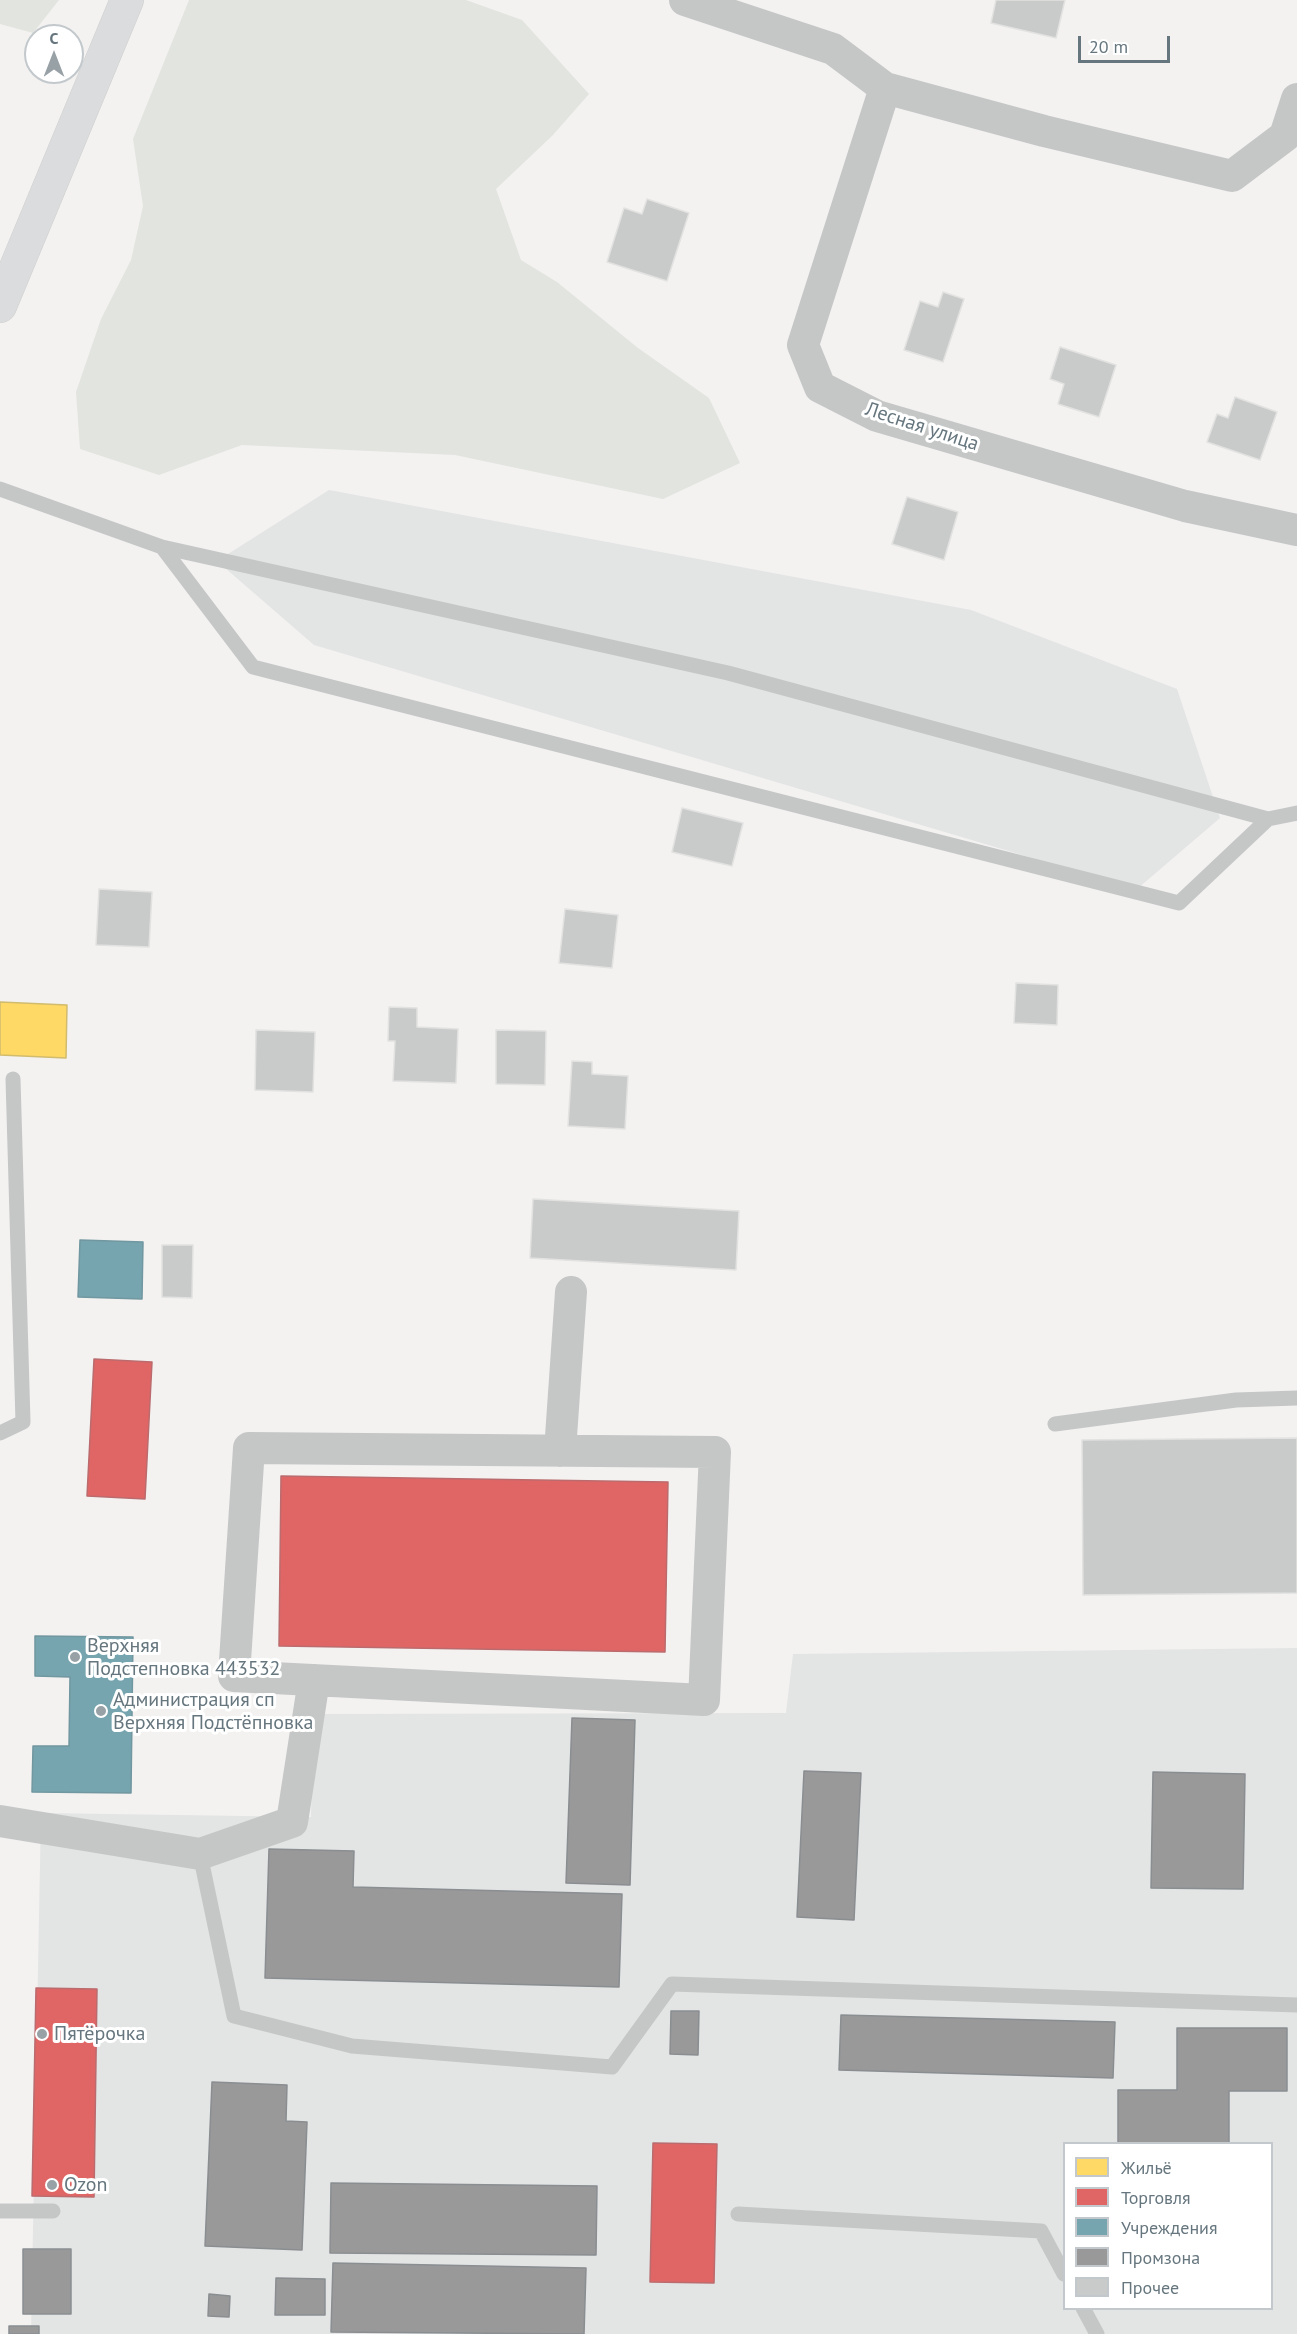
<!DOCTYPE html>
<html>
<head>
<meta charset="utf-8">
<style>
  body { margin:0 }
  #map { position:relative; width:1297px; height:2334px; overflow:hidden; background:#f3f2f1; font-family:"PT Sans",sans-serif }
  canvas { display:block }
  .legend { position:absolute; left:1063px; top:2142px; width:210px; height:168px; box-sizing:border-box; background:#fff; border:2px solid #c2c8cb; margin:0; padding:8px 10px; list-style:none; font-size:18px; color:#66767e }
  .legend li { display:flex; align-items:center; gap:12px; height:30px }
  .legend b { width:30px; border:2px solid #c2c8cb }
  .north { position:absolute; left:24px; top:24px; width:60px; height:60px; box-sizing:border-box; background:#fff; border:2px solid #c2c8cb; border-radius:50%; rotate:0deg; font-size:16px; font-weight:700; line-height:24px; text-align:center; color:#66767e }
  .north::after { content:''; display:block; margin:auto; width:21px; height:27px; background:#97a1a6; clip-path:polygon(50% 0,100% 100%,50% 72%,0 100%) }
  .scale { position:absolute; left:1078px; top:36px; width:92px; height:27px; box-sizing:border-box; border:3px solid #66767e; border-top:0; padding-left:8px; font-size:18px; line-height:21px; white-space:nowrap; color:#66767e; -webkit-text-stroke:4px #fff; paint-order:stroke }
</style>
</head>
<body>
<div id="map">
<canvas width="1297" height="2334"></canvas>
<ul class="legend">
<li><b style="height:16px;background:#ffd966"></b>Жильё</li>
<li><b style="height:16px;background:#e06666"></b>Торговля</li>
<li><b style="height:16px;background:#76a5af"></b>Учреждения</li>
<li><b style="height:16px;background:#999"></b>Промзона</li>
<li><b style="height:16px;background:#c9caca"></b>Прочее</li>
</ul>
<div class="north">С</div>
<div class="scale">20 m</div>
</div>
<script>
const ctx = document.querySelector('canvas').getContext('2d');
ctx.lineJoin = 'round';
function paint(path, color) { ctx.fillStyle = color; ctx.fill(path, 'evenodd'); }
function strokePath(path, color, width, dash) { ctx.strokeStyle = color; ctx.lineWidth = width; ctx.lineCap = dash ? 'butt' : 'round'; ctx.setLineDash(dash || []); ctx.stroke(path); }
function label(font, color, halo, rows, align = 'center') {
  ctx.font = font + ' "PT Sans",sans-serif'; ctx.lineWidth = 6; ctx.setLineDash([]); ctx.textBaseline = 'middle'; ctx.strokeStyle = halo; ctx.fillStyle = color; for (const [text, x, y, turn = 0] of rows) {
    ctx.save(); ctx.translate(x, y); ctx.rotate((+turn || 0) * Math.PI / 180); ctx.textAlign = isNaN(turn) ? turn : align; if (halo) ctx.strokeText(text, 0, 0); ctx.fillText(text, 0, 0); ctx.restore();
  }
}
const built = new Path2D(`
  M329 490 971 610 1177 689 1220 818 1137 889 314 645 217 561Z
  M1297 1648V2334H31L41 1813 311 1817 313 1714 786 1713 793 1654ZM1064 2144H1272V2308H1064Z`);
const green = new Path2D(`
  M0 0H59L33 33 0 24Z
  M189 0H466L522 20 589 94 553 135 496 189 521 260 557 282 638 348 709 398 740 463 663 499 455 455 242 445 159 475 80 449 76 392 101 319 131 260 143 206 133 139Z`);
const homes = new Path2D(`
  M0 1002 67 1005 66 1058 0 1055Z`);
const shops = new Path2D(`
  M94 1359 152 1362 145 1499 87 1496Z
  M281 1476 668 1482 665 1652 279 1646Z
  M36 1988 97 1989 94 2197 32 2196Z
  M653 2143 717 2144 714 2283 650 2282Z`);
const public = new Path2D(`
  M80 1240 143 1242 142 1299 78 1297Z
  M35 1636 133 1637 131 1793 32 1792 33 1746H69L70 1677 35 1676Z`);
const industry = new Path2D(`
  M572 1718 635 1720 630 1885 566 1883Z
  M804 1771 861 1773 854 1920 797 1917Z
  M1153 1772 1245 1774 1243 1889 1151 1888Z
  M269 1849 354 1851 353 1887 622 1894 619 1987 265 1978Z
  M671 2011H699L698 2055 670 2054Z
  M841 2015 1115 2022 1113 2078 839 2070Z
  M1177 2028H1287V2091H1229V2144H1118V2090H1177Z
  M212 2082 287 2085 286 2121 307 2122 302 2250 205 2246Z
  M331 2183 597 2186 596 2255 330 2253Z
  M23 2249H71V2314H23Z
  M333 2263 586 2268 584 2334 331 2332Z
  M276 2278 325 2279V2315H275Z
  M209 2294 230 2296 229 2317 208 2316Z
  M9 2326H39V2334H9Z`);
const building = new Path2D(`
  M996 0H1065L1056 38 991 23Z
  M647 199 689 213 667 281 607 262 624 208 642 214Z
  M943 292 964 299 943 362 904 350 920 301 938 307Z
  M1060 347 1116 365 1099 417 1058 404 1064 384 1050 379Z
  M1235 397 1277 412 1260 460 1207 442 1217 414 1228 418Z
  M907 497 958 512 944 560 892 544Z
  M682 808 743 823 732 866 672 852Z
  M99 889 152 892 149 947 96 945Z
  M565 909 618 915 612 968 559 963Z
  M1016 983 1058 985 1057 1025 1014 1023Z
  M389 1007 417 1008V1027L458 1029 456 1083 393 1081 395 1041H388Z
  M256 1030 315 1032 313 1092 255 1090Z
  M496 1030 546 1031 545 1085 496 1084Z
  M572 1061 592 1062V1074L628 1076 625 1129 568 1126Z
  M533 1199 739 1211 736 1270 530 1258Z
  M162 1245H193L192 1298 162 1297Z
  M1297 1438V1593L1083 1595 1082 1440Z`);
const lane = new Path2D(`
  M0 489 162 547 253 667 1179 903 1268 819 1297 813
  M162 547 728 673 1268 819
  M1055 1424 1236 1400 1297 1398
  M0 1433 23 1422 13 1079
  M200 1854 234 2016 352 2046 612 2067 672 1984 1297 2005
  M0 2211H53
  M738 2214 1041 2231 1064 2274
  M1083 2308 1097 2334`);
const street = new Path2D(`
  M685 0 833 49 885 88 803 345 820 387 877 416 1185 506 1297 530
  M885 88 1044 131 1232 176 1285 136 1297 99
  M249 1448 715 1452 704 1700 234 1676Z
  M560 1451 571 1292
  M0 1821 200 1854 292 1822 314 1680`);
const secondary = new Path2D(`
  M0 306 127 0`);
const markers = [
  [75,1657,6,"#97a1a6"],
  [101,1711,6,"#97a1a6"],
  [42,2034,6,"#97a1a6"],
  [52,2185,6,"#97a1a6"]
];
const streetNames = [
  ["Лесная улица",922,427,18]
];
const poiNames = [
  ["Верхняя",87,1646],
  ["Подстепновка 443532",87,1669],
  ["Администрация сп",113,1700],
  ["Верхняя Подстёпновка",113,1723],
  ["Пятёрочка",54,2034],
  ["Ozon",64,2185]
];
paint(built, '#e3e4e4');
paint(green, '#e2e4df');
paint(homes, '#ffd966');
strokePath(homes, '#d1bb6d', 1.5);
paint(shops, '#e06666');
strokePath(shops, '#bb6b6d', 1.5);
paint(public, '#76a5af');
strokePath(public, '#7197a0', 1.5);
paint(industry, '#999');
strokePath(industry, '#8a8e91', 1.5);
paint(building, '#c9caca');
strokePath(building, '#e2e2e1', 1.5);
strokePath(secondary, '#cfcfcf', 34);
strokePath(lane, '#c5c7c7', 15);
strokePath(street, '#c5c7c7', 32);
strokePath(secondary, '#dbdcdd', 33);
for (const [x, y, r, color] of markers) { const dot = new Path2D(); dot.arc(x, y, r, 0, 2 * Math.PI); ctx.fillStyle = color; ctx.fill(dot); strokePath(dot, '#fff', 2); }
label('20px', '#66767e', '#fff', streetNames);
label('20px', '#66767e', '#fff', poiNames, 'left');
</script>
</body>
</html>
